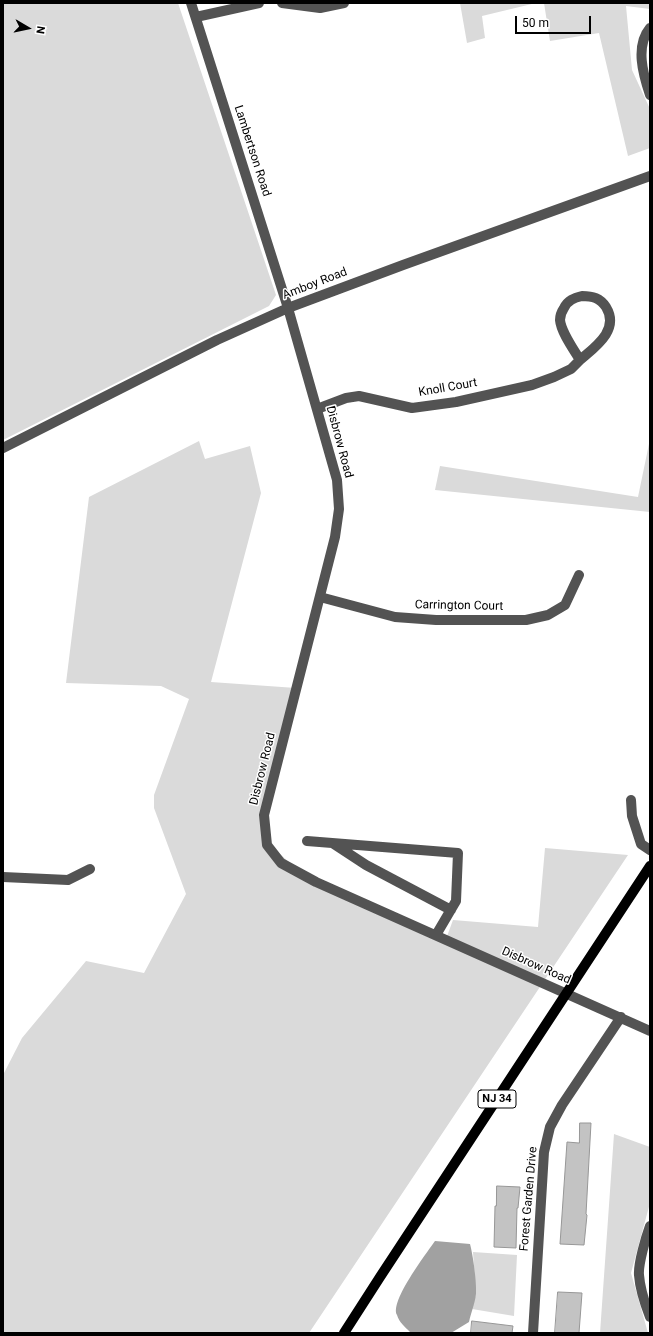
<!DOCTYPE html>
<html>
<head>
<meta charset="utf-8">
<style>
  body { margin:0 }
  #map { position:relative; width:653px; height:1336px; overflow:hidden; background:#fff; font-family:Roboto,sans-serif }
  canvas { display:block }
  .frame { position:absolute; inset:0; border:4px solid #000; pointer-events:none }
  .north { position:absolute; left:8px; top:8px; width:40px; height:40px; -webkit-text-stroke:3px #fff; paint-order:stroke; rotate:99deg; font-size:11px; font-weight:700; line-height:16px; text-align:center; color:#000 }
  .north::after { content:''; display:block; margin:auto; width:14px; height:18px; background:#000; clip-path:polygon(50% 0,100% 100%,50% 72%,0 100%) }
  .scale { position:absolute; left:515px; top:16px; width:76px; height:18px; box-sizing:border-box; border:2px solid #000; border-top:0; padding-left:5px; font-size:12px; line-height:14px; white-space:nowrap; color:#000; -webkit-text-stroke:3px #fff; paint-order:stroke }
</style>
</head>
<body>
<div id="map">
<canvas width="653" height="1336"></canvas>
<div class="frame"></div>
<div class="north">N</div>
<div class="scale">50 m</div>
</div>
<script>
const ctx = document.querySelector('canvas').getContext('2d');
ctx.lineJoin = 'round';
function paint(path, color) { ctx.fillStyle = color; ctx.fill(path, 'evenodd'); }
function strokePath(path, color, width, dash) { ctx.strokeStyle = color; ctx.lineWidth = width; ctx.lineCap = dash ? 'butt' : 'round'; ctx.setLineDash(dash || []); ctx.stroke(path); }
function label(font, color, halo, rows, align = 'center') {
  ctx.font = font + ' Roboto,sans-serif'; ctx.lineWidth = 3; ctx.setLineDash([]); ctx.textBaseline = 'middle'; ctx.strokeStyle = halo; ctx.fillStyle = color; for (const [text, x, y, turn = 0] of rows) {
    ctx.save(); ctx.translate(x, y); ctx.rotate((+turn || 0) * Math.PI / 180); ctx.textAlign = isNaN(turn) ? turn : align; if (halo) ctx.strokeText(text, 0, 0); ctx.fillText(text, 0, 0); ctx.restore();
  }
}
const green = new Path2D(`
  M3 3H178L276 295 269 306 3 440Z
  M460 3H536L482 16 485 38 467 43Z
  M544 3H650V9L626 6 632 70 650 109V148L628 156 599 33 550 41Z
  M650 439V512L435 490 440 466 638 497Z
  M199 441 205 459 250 446 261 493 211 682 296 688 263 813 265 841 297 869 446 939 453 920 538 927 545 848 628 855 309 1333H3V1075L22 1038 86 961 144 973 186 894 154 808V795L189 699 161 686 66 683 89 497Z
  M614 1134 650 1147V1203L631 1273 648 1333H600Z
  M473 1252 517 1255 514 1316 472 1309 476 1294Z`);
const water = new Path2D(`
  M435 1241 470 1244C473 1255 477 1283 476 1294 475 1303 471 1313 469 1322L451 1333 410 1332C405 1327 399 1322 397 1315 390 1301 426 1254 435 1241Z`);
const building = new Path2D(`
  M580 1123H591L586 1214 587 1215 584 1245 560 1244 567 1142 579 1143Z
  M497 1186 520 1187 518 1208H517L516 1248 494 1247 495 1206H496Z
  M558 1292 582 1293 579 1333H555Z
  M472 1321 513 1326 512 1333H471Z`);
const minor = new Path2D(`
  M191 3 288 308 337 480 339 509 335 537 264 815 267 845 281 863 316 882 650 1031
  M282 3 320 8 344 3
  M196 17 259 3
  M650 28C635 46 643 74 650 95
  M582 296C593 296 600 298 606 307 620 330 595 347 580 360 574 350 561 332 560 320 560 316 562 311 564 308 568 300 574 298 582 296Z
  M317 409 346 398 359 396 412 408 456 402 532 385 554 377 571 369 580 360
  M3 448 217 340 288 308 403 265 650 176
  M320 597 395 617 436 620H526L548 615 565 605 579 575
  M631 800 632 816 641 844 650 850
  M307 841 458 853 456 901 436 935
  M334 844 366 865 451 910
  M3 877 68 880 90 869
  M650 1226C646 1237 638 1264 639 1275 640 1289 645 1304 650 1317
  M533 1333 544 1152 550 1127 562 1105 621 1017`);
const major = new Path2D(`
  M344 1333 380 1277 650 866`);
const shields = [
  [497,1099,38]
];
const shieldNames = [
  ["NJ 34",497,1099]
];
const streetNames = [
  ["Lambertson Road",252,151,72],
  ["Amboy Road",315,284,-21],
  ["Knoll Court",448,388,-10],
  ["Disbrow Road",339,442,75],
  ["Carrington Court",459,606,1],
  ["Disbrow Road",263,769,-76],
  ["Disbrow Road",536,966,24],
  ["Forest Garden Drive",529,1199,-85]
];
paint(green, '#dadada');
paint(water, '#a1a1a1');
paint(building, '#c3c3c3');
strokePath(building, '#979797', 1);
strokePath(minor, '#535353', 10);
strokePath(major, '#000', 10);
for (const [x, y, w] of shields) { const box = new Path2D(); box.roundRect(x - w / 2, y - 9, w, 18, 3); ctx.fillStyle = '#fff'; ctx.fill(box); strokePath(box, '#000', 1); }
label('bold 11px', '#000', null, shieldNames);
label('12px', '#000', '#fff', streetNames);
</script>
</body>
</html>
